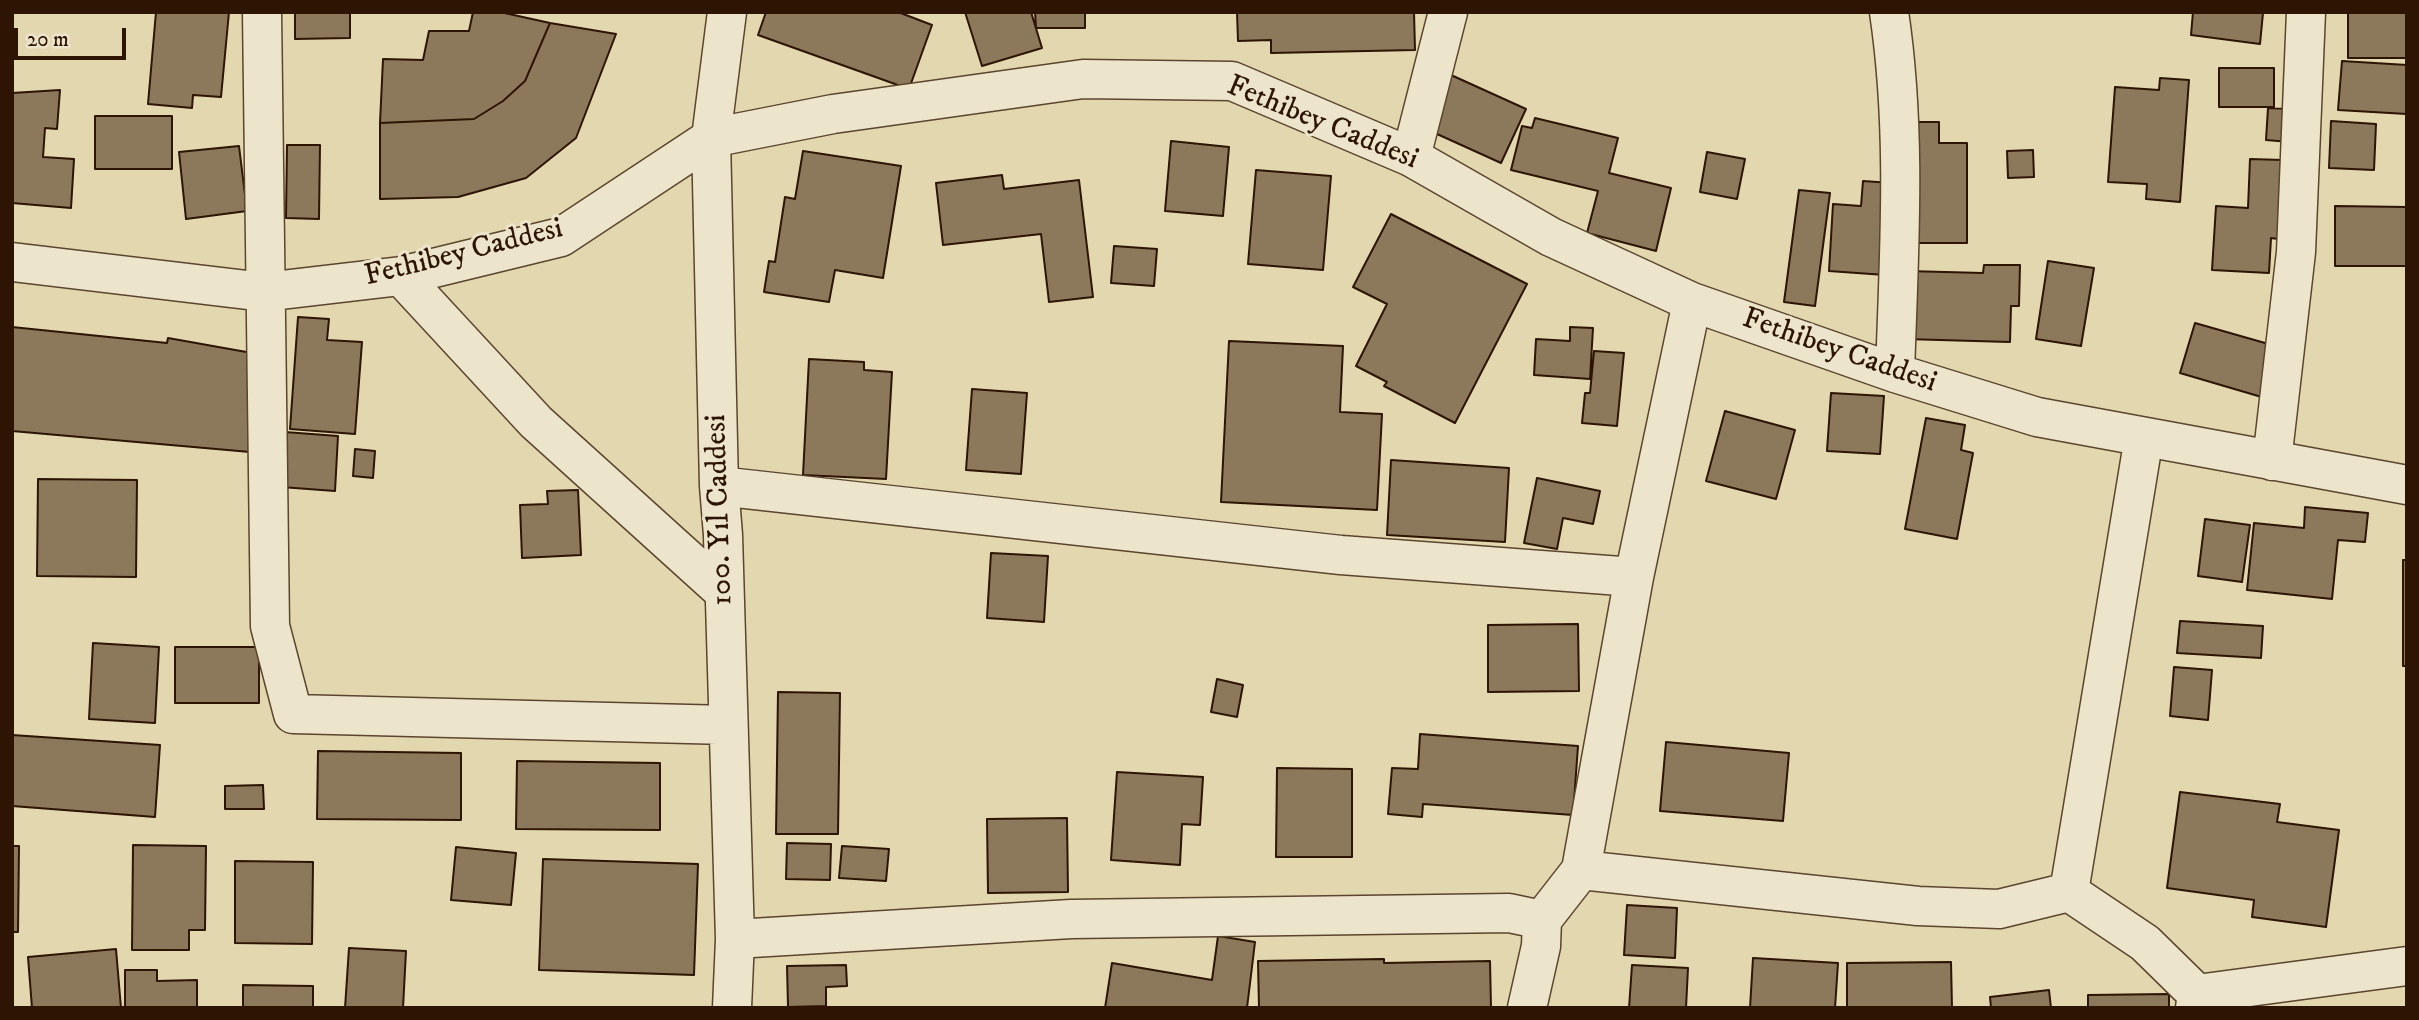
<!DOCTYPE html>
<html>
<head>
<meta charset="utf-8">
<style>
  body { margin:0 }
  #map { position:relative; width:2419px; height:1020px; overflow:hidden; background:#e3d7af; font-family:"IM FELL DW Pica",serif }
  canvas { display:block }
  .frame { position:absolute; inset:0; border:14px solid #2d1403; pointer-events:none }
  .scale { position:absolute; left:14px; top:28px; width:112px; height:32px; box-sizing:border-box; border:4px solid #2d1403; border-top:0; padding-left:9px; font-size:21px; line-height:24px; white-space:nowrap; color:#2d1403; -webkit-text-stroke:5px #ede5cb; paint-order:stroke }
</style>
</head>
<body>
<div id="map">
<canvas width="2419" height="1020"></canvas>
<div class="frame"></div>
<div class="scale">20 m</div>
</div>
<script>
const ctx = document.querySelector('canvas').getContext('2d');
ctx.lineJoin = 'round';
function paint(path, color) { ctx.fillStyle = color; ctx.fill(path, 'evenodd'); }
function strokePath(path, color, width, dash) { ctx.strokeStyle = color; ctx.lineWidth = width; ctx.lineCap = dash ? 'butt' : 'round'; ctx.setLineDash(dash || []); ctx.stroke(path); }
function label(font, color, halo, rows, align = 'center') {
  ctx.font = font + ' "IM FELL DW Pica",serif'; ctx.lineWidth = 6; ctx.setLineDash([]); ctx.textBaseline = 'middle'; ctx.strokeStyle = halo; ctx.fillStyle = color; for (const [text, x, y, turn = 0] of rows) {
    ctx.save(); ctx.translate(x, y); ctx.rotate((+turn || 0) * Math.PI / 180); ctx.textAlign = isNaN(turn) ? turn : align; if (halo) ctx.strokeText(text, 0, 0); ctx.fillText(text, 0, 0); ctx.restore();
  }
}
const building = new Path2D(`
  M156 12H229L221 97 193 95 192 108 148 104Z
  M295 12H350V38L295 39Z
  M473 12H500L550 23 525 81 503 101 474 119 380 123 383 59 423 60 429 31H469Z
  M766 12H898L932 25 909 89 758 35Z
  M965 12H1031L1042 48 982 66Z
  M1035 12H1085V28H1036Z
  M1237 12H1414L1415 50 1271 53V40L1238 41Z
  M2193 12 2263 13 2260 44 2191 35Z
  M2348 12H2407V58H2348Z
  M550 23 616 34 576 138 526 178 458 197 380 199V123L474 119 503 101 525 81Z
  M2342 61 2407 65V114L2338 110Z
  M2219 68H2274V107H2219Z
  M1451 75 1526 109 1501 163 1426 129Z
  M2160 78 2189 80 2180 202 2146 199 2147 184 2108 182 2115 87 2159 90Z
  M60 90 57 129 45 128 43 157 74 159 71 208 12 203V93Z
  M2268 108 2292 109 2290 142 2266 140Z
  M95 116H172V169H95Z
  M1535 118 1618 138 1609 173 1671 188 1656 251 1587 233 1598 191 1511 170 1522 126 1532 128Z
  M2331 121 2376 124 2374 170 2329 168Z
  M1911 122H1939V143H1967V243H1912Z
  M1171 141 1229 147 1223 216 1165 211Z
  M287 145H320L319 219 286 218Z
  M239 146 247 211 186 219 179 152Z
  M2033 150 2034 177 2008 178 2007 151Z
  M803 151 901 166 883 278 835 270 829 302 764 292 769 261 775 262 785 197 795 199Z
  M1707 152 1745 159 1737 199 1700 192Z
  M2250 159 2283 160 2278 239 2271 238 2269 273 2212 270 2216 206 2248 208Z
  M1256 170 1331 176 1323 270 1248 264Z
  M1002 175 1004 189 1079 180 1093 297 1049 302 1041 234 943 245 936 183Z
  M1863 181 1892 183 1885 275 1829 271 1833 204 1861 206Z
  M1799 190 1830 193 1815 306 1784 302Z
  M2335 206 2407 207V266H2335Z
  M1391 214 1527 284 1455 423 1384 386 1387 382 1356 366 1387 304 1353 287Z
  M1114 246 1157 249 1154 286 1111 283Z
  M2048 261 2094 268 2081 346 2036 339Z
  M1984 265H2020L2019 306H2011L2010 342 1905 339 1907 271 1983 273Z
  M298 317 329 319 327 340 362 342 355 434 290 429Z
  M2195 323 2279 347 2265 398 2180 373Z
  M12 327 167 343 168 338 252 353 250 452 12 431Z
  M1570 327 1593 328 1590 379 1534 375 1536 339 1570 341Z
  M1229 341 1343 346 1340 412 1382 414 1377 510 1221 502Z
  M1594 351 1624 353 1617 426 1582 423 1585 393H1590Z
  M809 359 864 362V370L892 372 886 479 803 475Z
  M972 389 1027 393 1021 474 966 470Z
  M1831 393 1884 396 1880 454 1827 451Z
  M1725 411 1795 430 1776 499 1706 481Z
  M1926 418 1965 425 1961 450 1973 453 1957 539 1905 529Z
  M285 432 338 436 335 491 281 487Z
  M355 449 375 451 373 478 353 476Z
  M1391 460 1509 468 1505 542 1387 535Z
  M1537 478 1600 491 1593 524 1563 518 1557 549 1524 543Z
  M38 479 137 480 136 577 37 576Z
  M578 490 581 555 522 558 520 505 548 504 547 491Z
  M2305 507 2368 513 2365 542 2338 540 2332 599 2247 590 2254 523 2304 528Z
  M2205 519 2250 525 2242 582 2198 576Z
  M991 553 1048 556 1044 622 987 618Z
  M2403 560H2407V666H2403Z
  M2180 621 2263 626 2261 658 2177 653Z
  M1578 624 1579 691 1488 692V625Z
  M93 643 159 647 155 723 89 719Z
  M175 647H259V703H175Z
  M2174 667 2212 670 2208 720 2170 716Z
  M1217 679 1243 685 1237 717 1211 712Z
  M778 692 840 693 838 834H776Z
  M1420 734 1578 746 1573 815 1423 804 1422 817 1388 814 1392 768 1418 769Z
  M12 735 160 745 155 817 12 806Z
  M1666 742 1789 753 1783 821 1660 811Z
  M318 751 461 753V820L317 819Z
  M517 761 660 763V830L516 829Z
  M1277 768 1352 769V857H1276Z
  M1117 772 1203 777 1200 825 1182 824 1180 865 1111 860Z
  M263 785 264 809H225V786Z
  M2180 792 2280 804 2277 822 2339 830 2326 927 2252 917 2254 900 2167 888Z
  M1067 818 1068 892 988 893 987 819Z
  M787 843 831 844 830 880 786 879Z
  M133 845 206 846 205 930H189V950H132Z
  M12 846H19L18 932H12Z
  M842 846 889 849 886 881 839 878Z
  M456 847 516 853 511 905 451 900Z
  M543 859 698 864 694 975 539 970Z
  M235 861 313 862 312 944 235 943Z
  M1627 905 1677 908 1675 958 1624 955Z
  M1218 936 1255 942 1247 1008H1105L1112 963 1212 980Z
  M349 948 406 951 403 1008H345Z
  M116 949 121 1008H32L28 957Z
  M1753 958 1838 963 1835 1008H1750Z
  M1384 959V963L1490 961 1491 1008H1259L1258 961Z
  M1951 962 1952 1008H1847V963Z
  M846 965 847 986 826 987V1006L788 1007 787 966Z
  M1632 965 1688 968 1686 1008H1629Z
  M125 970H157V981L197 980V1008H125Z
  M243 985 313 986V1008H243Z
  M2049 990 2051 1008H1991L1990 997Z
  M2169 994V1008H2088V995Z`);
const minor = new Path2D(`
  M262 12 270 626 293 714 728 725
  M727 12 711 138 719 486 723 535 735 939 732 1008
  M1889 12C1907 132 1899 252 1895 373
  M1411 157 1448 12
  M12 262 264 292 401 276 561 237 711 138 833 114 1083 79 1232 81 1411 157 1551 237 1692 302 1895 373 2037 417 2407 485
  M401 276 536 422 724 592
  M2272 461 2296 252 2306 12
  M719 486 1341 555 1634 577
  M1581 870 1918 906 1999 909 2069 892 2145 943 2197 994 2195 1008
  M2069 892 2144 437
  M735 939 1071 919 1509 913 1542 920
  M2197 994 2407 966
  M1527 1008 1541 946 1542 920 1581 870 1634 577 1692 302`);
const streetNames = [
  ["Fethibey Caddesi",1322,124,22],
  ["Fethibey Caddesi",464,254,-14],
  ["Fethibey Caddesi",1839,352,19],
  ["100. Yıl Caddesi",721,510,-92]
];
paint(building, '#8c795c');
strokePath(building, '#2d1403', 2);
strokePath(minor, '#5a452e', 41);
strokePath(minor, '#ede5cb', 38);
label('30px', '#2d1403', '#ede5cb', streetNames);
</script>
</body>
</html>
